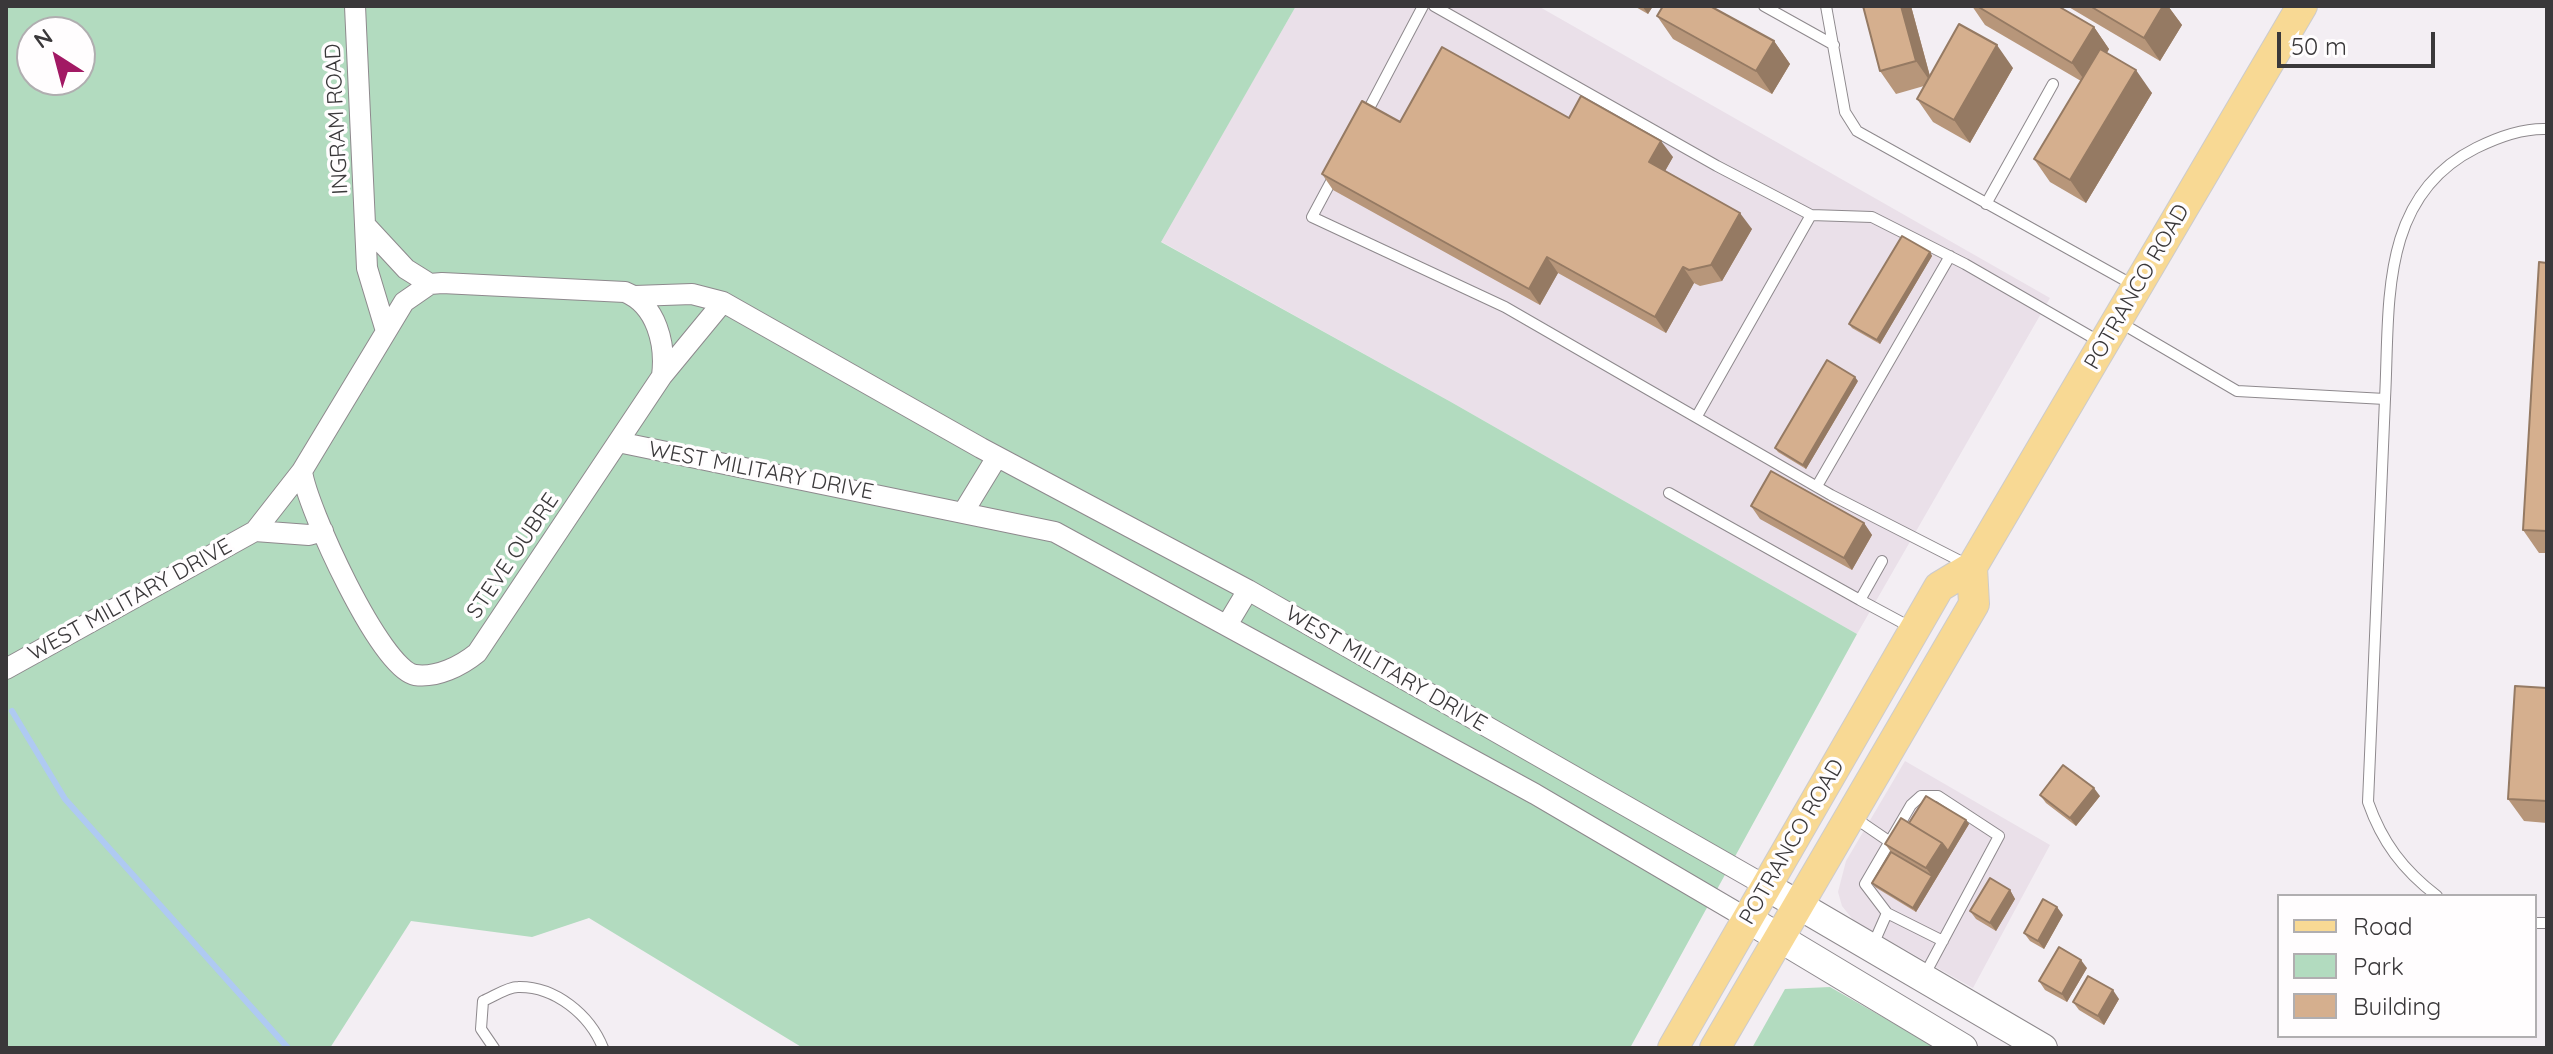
<!DOCTYPE html>
<html>
<head>
<meta charset="utf-8">
<style>
  body { margin:0 }
  #map { position:relative; width:2553px; height:1054px; overflow:hidden; background:#f3eef3; font-family:Quicksand,sans-serif }
  canvas { display:block }
  .frame { position:absolute; inset:0; border:8px solid #3a383a; pointer-events:none }
  .legend { position:absolute; left:2277px; top:894px; width:260px; height:144px; box-sizing:border-box; background:#fffdfe; border:2px solid #b0aeb0; margin:0; padding:10px 14px; list-style:none; font-size:24px; color:#3a383a }
  .legend li { display:flex; align-items:center; gap:16px; height:40px }
  .legend b { width:40px; border:2px solid #b0aeb0 }
  .north { position:absolute; left:16px; top:16px; width:80px; height:80px; box-sizing:border-box; background:#fffdfe; border:2px solid #b0aeb0; border-radius:50%; rotate:324deg; font-size:22px; font-weight:700; line-height:32px; text-align:center; color:#3a383a }
  .north::after { content:''; display:block; margin:auto; width:28px; height:36px; background:#a21964; clip-path:polygon(50% 0,100% 100%,50% 72%,0 100%) }
  .scale { position:absolute; left:2277px; top:32px; width:158px; height:36px; box-sizing:border-box; border:4px solid #3a383a; border-top:0; padding-left:10px; font-size:24px; line-height:28px; white-space:nowrap; color:#3a383a; -webkit-text-stroke:6px #fffdfe; paint-order:stroke }
</style>
</head>
<body>
<div id="map">
<canvas width="2553" height="1054"></canvas>
<div class="frame"></div>
<ul class="legend">
<li><b style="height:10px;background:#f8d994"></b>Road</li>
<li><b style="height:22px;background:#b2dbbf"></b>Park</li>
<li><b style="height:22px;background:#d5af8e"></b>Building</li>
</ul>
<div class="north">N</div>
<div class="scale">50 m</div>
</div>
<script>
const ctx = document.querySelector('canvas').getContext('2d');
ctx.lineJoin = 'round';
function paint(path, color) { ctx.fillStyle = color; ctx.fill(path, 'evenodd'); }
function strokePath(path, color, width, dash) { ctx.strokeStyle = color; ctx.lineWidth = width; ctx.lineCap = dash ? 'butt' : 'round'; ctx.setLineDash(dash || []); ctx.stroke(path); }
function label(font, color, halo, rows, align = 'center') {
  ctx.font = font + ' Quicksand,sans-serif'; ctx.lineWidth = 7; ctx.setLineDash([]); ctx.textBaseline = 'middle'; ctx.strokeStyle = halo; ctx.fillStyle = color; for (const [text, x, y, turn = 0] of rows) {
    ctx.save(); ctx.translate(x, y); ctx.rotate((+turn || 0) * Math.PI / 180); ctx.textAlign = isNaN(turn) ? turn : align; if (halo) ctx.strokeText(text, 0, 0); ctx.fillText(text, 0, 0); ctx.restore();
  }
}
const built = new Path2D(`
  M1296 6H1538L2050 298 1857 634 1451 402 1160 241Z
  M1905 761 2050 845 1973 988 1854 921 1842 906 1838 892 1846 861Z`);
const green = new Path2D(`
  M6 6H1296L1161 242 1451 402 1857 634 1630 1048H803L589 918 532 937 411 921 330 1048H6ZM32 32H80V80H32Z
  M1830 987 1937 1048H1752L1785 989Z`);
const stream = new Path2D(`
  M12 711 65 799 288 1048`);
const service = new Path2D(`
  M1434 6 1717 166 1811 215 1872 217 1965 264 2102 343
  M1764 6 1834 45
  M1826 6 1845 112 1857 131 2135 286
  M1364 118 1423 6
  M1335 174 1312 217 1505 307 1831 495 1968 565
  M1986 204 2053 84
  M2121 323 2237 391 2385 399C2390 306 2378 197 2476 148 2498 137 2523 128 2547 129
  M2385 399 2368 802C2382 842 2403 870 2437 896
  M1697 416 1811 215
  M1817 486 1950 256
  M1669 493 1860 600
  M1882 561 1860 600 1914 629
  M1852 816 1890 842
  M1887 913 1943 941
  M2535 923H2547
  M1872 947 1887 913 1865 884 1911 805 1921 796H1938L1999 836 1924 976
  M494 1048 481 1029 483 1001C493 997 507 987 518 987 555 986 590 1015 603 1048`);
const minor = new Path2D(`
  M355 6 367 268 386 331
  M368 228 406 269 430 284
  M442 283 625 292C657 305 666 345 662 376L477 653C461 666 437 678 415 675 381 670 306 506 302 471L404 302 430 284Z
  M635 296 692 294 723 302 981 448 1248 590 1766 886
  M662 376 723 302
  M618 442 1055 532 1535 794 1748 919
  M964 511 997 457
  M255 531 309 535 323 531
  M1227 625 1248 590
  M6 669 255 531 302 471`);
const secondary = new Path2D(`
  M1766 886 2043 1048
  M1748 919 1963 1048`);
const primary = new Path2D(`
  M1673 1048 1939 587 1972 567 2302 6
  M1715 1048 1974 604 1972 567`);
const wall = new Path2D(`
  M1634 6H1653L1648 14Z
  M1911 6 1930 76 2013 68 1970 143 1933 122 1917 99 1924 86 1896 94 1880 71Z
  M1972 6H2058L2094 27 2109 49 2107 53 2152 93 2086 203 2050 182 2034 159 2081 81 1985 25Z
  M2067 6H2168L2182 25 2160 61Z
  M1657 16 1774 41 1790 64 1772 94 1673 39Z
  M1400 122 1673 157 1665 171 1752 229 1722 281 1700 286 1694 283 1666 333 1558 273 1540 305 1333 190 1322 174Z
  M1930 252 1932 256 1880 344 1852 328 1849 324Z
  M2547 263V553H2539L2523 530Z
  M1858 381 1806 469 1778 452 1775 448Z
  M1751 506 1864 523 1872 535 1852 570 1760 519Z
  M2547 688V823L2524 821 2508 799Z
  M2040 795 2100 796 2076 826 2046 803Z
  M1966 820 1969 824 1916 912 1875 887 1872 883 1891 852 1885 844 1909 823Z
  M2010 890 2015 899 1996 931 1976 919 1970 911Z
  M2063 915 2044 949 2030 941 2024 933Z
  M2087 968 2067 1002 2045 990 2039 981Z
  M2119 999 2104 1025 2079 1010 2073 1002Z`);
const shadedWall = new Path2D(`
  M1642 6H1653L1648 14Z
  M1901 6H1911L1932 84 1916 61Z
  M2163 6H2168L2182 25 2160 61 2144 38Z
  M2094 27 2109 49 2088 85 2072 63Z
  M1774 41 1790 64 1772 94 1756 71Z
  M1997 45 2013 68 1970 143 1954 120Z
  M2136 70 2152 93 2086 203 2070 180Z
  M1661 141 1673 157 1661 178 1649 162Z
  M1740 213 1752 229 1722 281 1711 265Z
  M1930 252 1932 256 1880 344 1877 340Z
  M1547 257 1558 273 1540 305 1529 289Z
  M1683 267 1694 283 1666 333 1655 317Z
  M1855 377 1858 381 1806 469 1803 465Z
  M1864 523 1872 535 1852 570 1844 558Z
  M2094 788 2100 796 2076 826 2070 818Z
  M1966 820 1969 824 1916 912 1913 908 1932 876 1926 868 1942 843Z
  M2010 890 2015 899 1996 931 1990 923Z
  M2057 907 2063 915 2044 949 2038 941Z
  M2081 960 2087 968 2067 1002 2062 994Z
  M2113 990 2119 999 2104 1025 2098 1016Z`);
const building = new Path2D(`
  M1663 6H1710L1774 41 1756 71 1657 16Z
  M1863 6H1901L1916 61 1880 71Z
  M1977 6H2058L2094 27 2072 63Z
  M2090 6H2163L2144 38Z
  M1959 24 1997 45 1954 120 1917 99Z
  M1442 47 1569 118 1581 96 1661 141 1649 162 1740 213 1711 265 1689 270 1683 267 1655 317 1547 257 1529 289 1322 174 1362 101 1400 122Z
  M2100 49 2136 70 2070 180 2034 159Z
  M1902 236 1930 252 1877 340 1849 324Z
  M2539 262 2547 263V531L2523 530Z
  M1827 360 1855 377 1803 465 1775 448Z
  M1771 471 1864 523 1844 558 1751 506Z
  M2515 686 2547 688V801L2508 799Z
  M2063 765 2094 788 2070 818 2040 795Z
  M1926 796 1966 820 1948 851 1942 843 1909 823Z
  M1901 818 1942 843 1926 868 1885 844Z
  M1891 852 1932 876 1913 908 1872 883Z
  M1990 878 2010 890 1990 923 1970 911Z
  M2043 899 2057 907 2038 941 2024 933Z
  M2059 947 2081 960 2062 994 2039 981Z
  M2088 976 2113 990 2098 1016 2073 1002Z`);
const streetNames = [
  ["INGRAM ROAD",337,119,-93],
  ["POTRANCO ROAD",2137,287,-60],
  ["WEST MILITARY DRIVE",761,471,11],
  ["STEVE OUBRE",513,556,-56],
  ["WEST MILITARY DRIVE",130,600,-29],
  ["WEST MILITARY DRIVE",1386,669,30],
  ["POTRANCO ROAD",1792,842,-60]
];
paint(built, '#eae0e9');
paint(green, '#b2dbbf');
strokePath(stream, '#afcaf2', 6);
strokePath(service, '#8e898d', 12);
strokePath(minor, '#8e898d', 22);
strokePath(secondary, '#8e898d', 30);
strokePath(primary, '#cccbcc', 32);
strokePath(service, '#fff', 10);
strokePath(minor, '#fff', 20);
strokePath(secondary, '#fff', 28);
strokePath(primary, '#f8d994', 30);
paint(wall, '#b7967a');
paint(shadedWall, '#957a63');
paint(building, '#d5af8e');
strokePath(building, '#957a63', 2);
label('22px', '#3a383a', '#fffdfe', streetNames);
</script>
</body>
</html>
